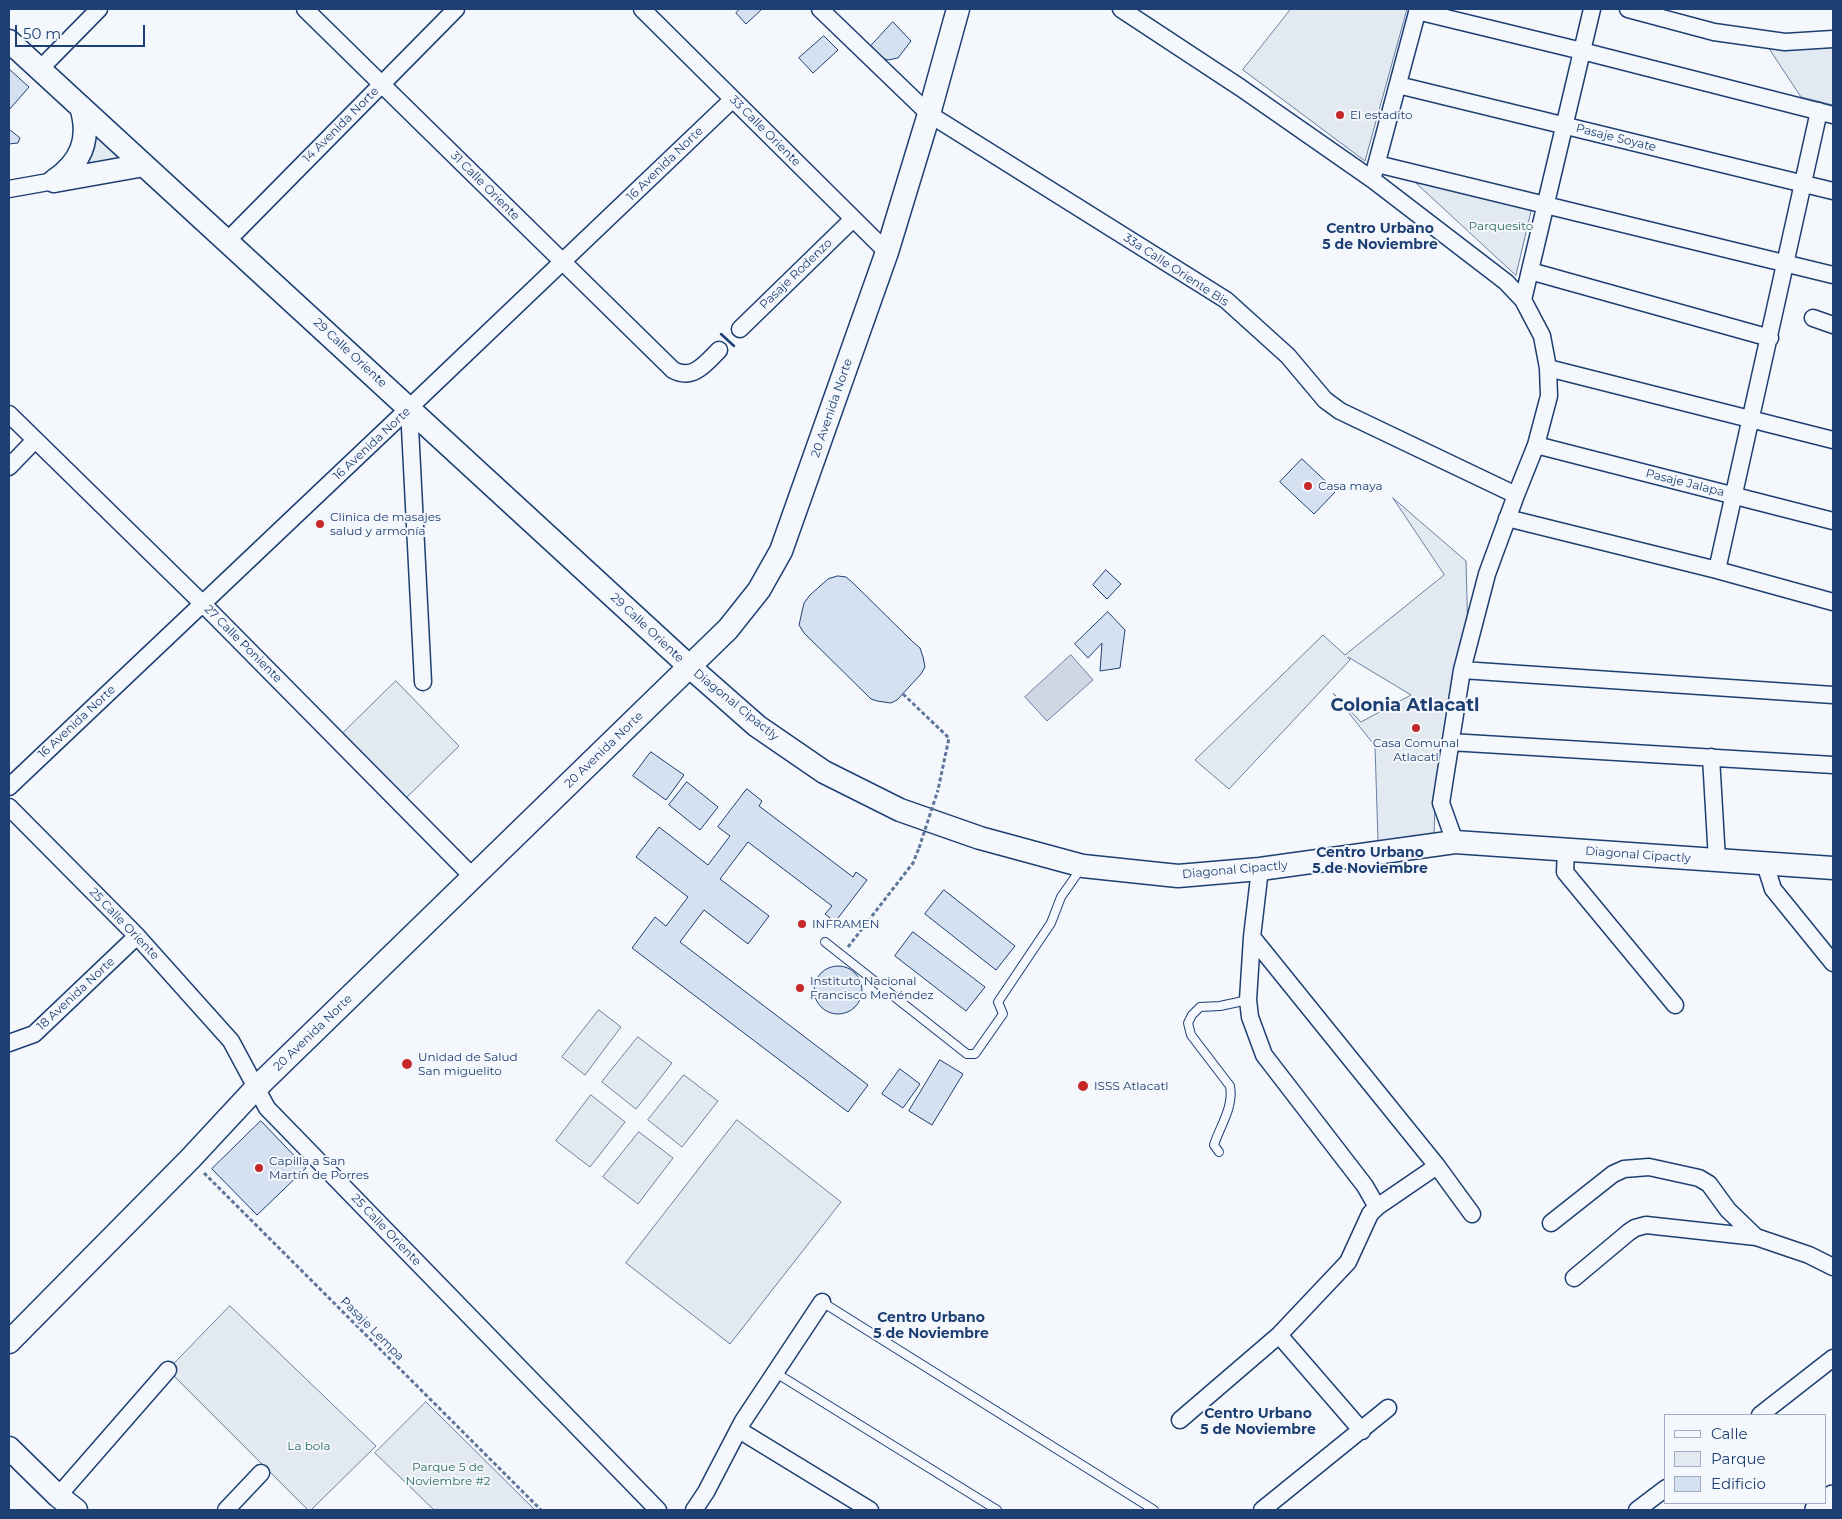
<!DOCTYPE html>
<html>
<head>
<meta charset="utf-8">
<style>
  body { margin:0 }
  #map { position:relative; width:1842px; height:1519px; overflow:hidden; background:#f4f7fb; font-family:Montserrat,sans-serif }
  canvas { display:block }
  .frame { position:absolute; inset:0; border:10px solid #1d3f73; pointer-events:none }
  .legend { position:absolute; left:1664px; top:1414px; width:162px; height:90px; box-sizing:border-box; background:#f4f7fb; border:1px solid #9eadc5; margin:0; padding:6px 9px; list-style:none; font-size:15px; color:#1d3f73 }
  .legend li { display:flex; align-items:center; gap:10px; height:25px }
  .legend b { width:25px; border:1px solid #9eadc5 }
  .scale { position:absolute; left:15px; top:25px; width:130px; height:22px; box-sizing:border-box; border:2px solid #1d3f73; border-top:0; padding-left:6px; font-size:15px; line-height:18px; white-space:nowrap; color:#1d3f73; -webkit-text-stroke:4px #f4f7fb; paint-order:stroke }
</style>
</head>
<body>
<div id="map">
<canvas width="1842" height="1519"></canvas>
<div class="frame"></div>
<ul class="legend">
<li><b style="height:6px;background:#f4f7fb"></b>Calle</li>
<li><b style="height:14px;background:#e3e9f0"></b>Parque</li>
<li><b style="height:14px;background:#d5e0f0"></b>Edificio</li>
</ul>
<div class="scale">50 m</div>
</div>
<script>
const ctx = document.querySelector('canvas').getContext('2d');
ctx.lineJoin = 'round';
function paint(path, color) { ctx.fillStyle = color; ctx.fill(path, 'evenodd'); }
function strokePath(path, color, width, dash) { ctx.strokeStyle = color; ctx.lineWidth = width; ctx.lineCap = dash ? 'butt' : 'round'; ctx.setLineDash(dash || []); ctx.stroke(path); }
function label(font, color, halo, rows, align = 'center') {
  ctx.font = font + ' Montserrat,sans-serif'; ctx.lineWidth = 4; ctx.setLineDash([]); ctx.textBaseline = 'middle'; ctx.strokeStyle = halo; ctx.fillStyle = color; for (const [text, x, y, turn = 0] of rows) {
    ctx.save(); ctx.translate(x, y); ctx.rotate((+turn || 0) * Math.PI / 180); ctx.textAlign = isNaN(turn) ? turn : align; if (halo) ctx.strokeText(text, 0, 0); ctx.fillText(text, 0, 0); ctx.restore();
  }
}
const green = new Path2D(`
  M1291 9H1407L1365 161 1243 70Z
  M1833 39V105L1801 97 1768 47Z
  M90 122 132 162 70 175Z
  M1414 181 1532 207 1516 275Z
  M1393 498 1466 561 1468 636 1435 802 1434 836 1378 841 1375 746 1333 693 1361 722 1411 695 1348 657 1350 660 1229 789 1195 760 1323 635 1345 655 1444 575Z
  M396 681 459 746 401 803 337 739Z
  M599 1010 621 1027 585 1075 562 1057Z
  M638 1037 672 1063 636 1109 602 1082Z
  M684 1075 718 1101 682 1147 648 1120Z
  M591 1095 625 1122 590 1167 556 1141Z
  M737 1120 841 1202 730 1344 626 1263Z
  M639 1132 673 1158 638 1204 603 1177Z
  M230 1306 376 1446 311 1510H308L168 1370Z
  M426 1402 535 1510H434L375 1453Z`);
const water = new Path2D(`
  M1071 655 1093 680 1047 721 1025 697Z`);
const building = new Path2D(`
  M740 9H762L746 24 736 13Z
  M893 22 911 41 898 58 888 60 879 57 870 47Z
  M824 36 838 50 813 73 799 58Z
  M9 69 29 87 9 110Z
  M9 129 20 138 18 143 9 144Z
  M1302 459 1336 491 1314 514 1280 482Z
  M1106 570 1121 584 1107 599 1093 585Z
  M838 576 846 577 853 583 913 642 920 648 923 657 925 667 921 674 897 700 891 703 877 701 871 699 804 633 799 625 804 603 810 595 828 579Z
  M1108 612 1125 630 1120 668 1100 671 1102 643 1088 658 1075 644Z
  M651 752 684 775 666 800 633 776Z
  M687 782 718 807 700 830 669 805Z
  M747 789 762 801 759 806 853 877 856 872 867 880 835 922 825 914 832 906 748 842 720 879 769 916 748 944 704 910 680 942 868 1085 848 1112 632 948 655 917 666 926 688 897 636 857 659 827 708 865 730 836 718 827Z
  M944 890 1015 946 996 970 925 914Z
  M913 932 985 987 966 1011 895 956Z
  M814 990a24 24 0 1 1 48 0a24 24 0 1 1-48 0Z
  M940 1060 963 1074 932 1125 909 1111Z
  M900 1069 920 1084 903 1108 882 1094Z
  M261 1121 306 1168 257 1215 212 1169Z`);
const path = new Path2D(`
  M903 694 949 738 938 790
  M848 947 913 863 919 848
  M204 1173 541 1510`);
const lane = new Path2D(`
  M825 942 967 1054H975L1003 1014 998 1002 1051 923 1061 897 1082 867
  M1219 1152 1214 1145C1220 1126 1234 1107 1230 1086L1191 1035 1188 1023 1192 1015 1200 1007 1220 1006 1248 1000
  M822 1302 1154 1510
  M776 1373 997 1510`);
const street = new Path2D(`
  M305 9 673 370C693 381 706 363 719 350
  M642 9 887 252
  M820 9 929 114 1226 300 1288 356 1325 400 1340 411 1516 495
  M1121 9 1241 88 1373 180 1506 282 1523 300 1542 336 1548 368 1549 396 1536 445 1516 495 1487 574 1462 670 1441 803 1455 842
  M1628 9 1714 32 1785 42 1833 39
  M1417 11 1582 51 1833 115
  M40 69 99 9
  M1398 85 1833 191
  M1377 164 1833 275
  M1374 173 1418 9
  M9 189 54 181
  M227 241 456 9
  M1530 271 1770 338
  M1523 300 1592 9
  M1813 318 1833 325
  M740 329 853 219
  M1548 368 1833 440
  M409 408 423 682
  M9 414 203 604 473 877
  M1536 445 1833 521
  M9 467 34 441
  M1507 518 1717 570 1833 602
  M1717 570 1819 111
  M1462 670 1833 695
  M1450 742 1833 765
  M1711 757 1717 860
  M9 787 409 408 733 99
  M9 807 137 936 231 1041 267 1108 658 1510
  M1566 850 1565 872 1675 1005
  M1765 864 1773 889 1833 963
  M1252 937 1437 1166 1472 1214
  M9 1043 34 1034 137 936
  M1377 1207 1437 1166
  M1551 1223 1613 1174 1624 1169 1649 1167 1699 1178 1709 1184 1728 1210 1756 1237
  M1574 1278 1629 1232 1635 1228 1646 1225 1756 1237 1809 1255 1833 1267
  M1279 1335 1362 1431
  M1760 1415 1833 1358
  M1180 1420 1279 1335 1348 1262 1370 1214 1377 1207 1365 1186 1264 1055 1250 1017 1248 1000 1252 937 1260 869
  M739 1430 870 1510
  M58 1496 168 1370
  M226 1510 261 1473
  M694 1510 706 1492 743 1421 822 1302
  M1262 1510 1388 1408
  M1637 1510 1666 1488`);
const secondary = new Path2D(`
  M9 41 690 667 757 726 824 772 900 810 980 838 1083 866 1178 876 1260 869 1455 842 1833 868
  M54 181 144 165
  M54 181C81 163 91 139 81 107
  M9 1342 190 1159 256 1088 728 629 759 590 781 551 887 252 929 114 958 9
  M9 1448 58 1496 76 1510`);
const primary = new Path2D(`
  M1818 1510 1833 1498`);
const pathBridge = new Path2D(`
  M919 848 938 790`);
const wall = new Path2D(`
  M721 334 734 346`);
const markers = [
  [1340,115,5,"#c62828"],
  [1308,486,5,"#c62828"],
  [320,524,5,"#c62828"],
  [1416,728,5,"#c62828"],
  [802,924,5,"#c62828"],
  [800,988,5,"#c62828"],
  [407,1064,6,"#c62828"],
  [1083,1086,6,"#c62828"],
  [259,1168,5,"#c62828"]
];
const poiNames = [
  ["El estadito",1350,115],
  ["Casa maya",1318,486],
  ["Clinica de masajes",330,517],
  ["salud y armonía",330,531],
  ["Casa Comunal",1416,743,"center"],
  ["Atlacatl",1416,757,"center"],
  ["INFRAMEN",812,924],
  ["Instituto Nacional",810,981],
  ["Francisco Menéndez",810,995],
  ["Unidad de Salud",418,1057],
  ["San miguelito",418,1071],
  ["ISSS Atlacatl",1094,1086],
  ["Capilla a San",269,1161],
  ["Martín de Porres",269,1175]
];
const streetNames = [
  ["14 Avenida Norte",341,125,-45],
  ["33 Calle Oriente",765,131,45],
  ["Pasaje Soyate",1616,138,14],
  ["16 Avenida Norte",665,164,-44],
  ["31 Calle Oriente",485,186,45],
  ["33a Calle Oriente Bis",1176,270,33],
  ["Pasaje Rodenzo",796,274,-44],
  ["29 Calle Oriente",350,353,43],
  ["20 Avenida Norte",832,408,-71],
  ["16 Avenida Norte",372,444,-43],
  ["Pasaje Jalapa",1685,483,14],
  ["29 Calle Oriente",647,628,43],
  ["27 Calle Poniente",243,644,45],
  ["Diagonal Cipactly",736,705,39],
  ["16 Avenida Norte",77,722,-43],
  ["20 Avenida Norte",604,750,-44],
  ["Diagonal Cipactly",1638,855,4],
  ["Diagonal Cipactly",1235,870,-5],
  ["25 Calle Oriente",124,924,46],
  ["18 Avenida Norte",76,994,-43],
  ["20 Avenida Norte",313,1033,-44],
  ["25 Calle Oriente",386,1230,46],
  ["Pasaje Lempa",372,1329,45]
];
const parkNames = [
  ["Parquesito",1501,226],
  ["La bola",309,1446],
  ["Parque 5 de",448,1467],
  ["Noviembre #2",448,1481]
];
const neighbourhoodNames = [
  ["Centro Urbano",1380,229],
  ["5 de Noviembre",1380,245],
  ["Centro Urbano",1370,853],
  ["5 de Noviembre",1370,869],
  ["Centro Urbano",931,1318],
  ["5 de Noviembre",931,1334],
  ["Centro Urbano",1258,1414],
  ["5 de Noviembre",1258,1430]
];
const districtNames = [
  ["Colonia Atlacatl",1405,706]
];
paint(green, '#e3e9f0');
strokePath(green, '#687fa3', 1);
paint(water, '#cfd7e4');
strokePath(water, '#687fa3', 1);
paint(building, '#d5e0f0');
strokePath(building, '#1d3f73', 1);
strokePath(lane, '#1d3f73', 10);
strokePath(street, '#1d3f73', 19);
strokePath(secondary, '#1d3f73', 25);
strokePath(primary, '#1d3f73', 28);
strokePath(path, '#5e769c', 3, [4, 2.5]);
strokePath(lane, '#f4f7fb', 8);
strokePath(street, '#f4f7fb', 16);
strokePath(secondary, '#f4f7fb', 22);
strokePath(primary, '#f4f7fb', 25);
strokePath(pathBridge, '#5e769c', 3, [4, 2.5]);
strokePath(wall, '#1d3f73', 2.5);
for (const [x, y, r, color] of markers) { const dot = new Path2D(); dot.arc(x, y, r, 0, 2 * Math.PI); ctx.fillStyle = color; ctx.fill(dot); strokePath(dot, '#f4f7fb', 2); }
label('12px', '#1d3f73', '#f4f7fb', poiNames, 'left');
label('12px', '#1d3f73', '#f4f7fb', streetNames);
label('12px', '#2c6c60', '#f4f7fb', parkNames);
label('bold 14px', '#1d3f73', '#f4f7fb', neighbourhoodNames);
label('bold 18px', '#1d3f73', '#f4f7fb', districtNames);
</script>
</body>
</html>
